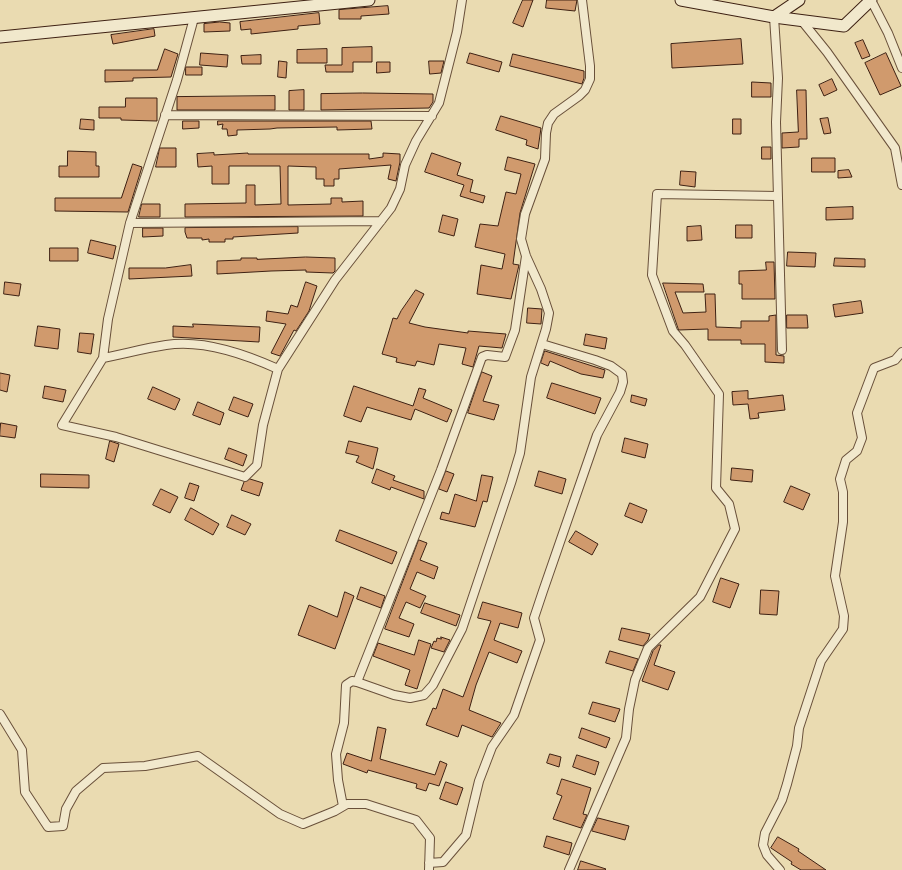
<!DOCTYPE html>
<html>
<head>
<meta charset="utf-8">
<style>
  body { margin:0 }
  canvas { display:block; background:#eadbb1 }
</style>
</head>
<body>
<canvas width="902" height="870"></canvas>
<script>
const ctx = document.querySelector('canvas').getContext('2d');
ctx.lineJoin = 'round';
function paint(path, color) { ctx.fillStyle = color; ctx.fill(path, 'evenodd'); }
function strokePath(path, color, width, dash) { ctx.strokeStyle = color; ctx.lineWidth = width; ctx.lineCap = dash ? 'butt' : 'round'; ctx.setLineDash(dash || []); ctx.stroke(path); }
const building = new Path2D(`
  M523 0H533L523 27 513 23Z
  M547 0H577L575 11 546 8Z
  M388 6 389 14 361 16V19H339V10Z
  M319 13 320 24 298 26V29L251 34V29L241 30 240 22Z
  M220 22 230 23V31L204 32V24Z
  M154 29 155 36 113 44 111 35Z
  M741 39 743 64 672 68 671 44Z
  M863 40 870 56 862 59 855 43Z
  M372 47V62H353V72H326L325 65H342V48Z
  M165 49 178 54 171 77 133 78V81L105 82V70H157Z
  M327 49V63H297V50Z
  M201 53 228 55 227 67 200 65Z
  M470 53 502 62 499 72 467 63Z
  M886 53 901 86 880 95 865 63Z
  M513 54 584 71V78L582 84 510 66Z
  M261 55V64H242L241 56Z
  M279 61 287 62 286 78 278 77Z
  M429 61H444L441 73 430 74Z
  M377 62H390V72L377 73Z
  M186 67H202V75H186Z
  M832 79 837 90 824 96 819 85Z
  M752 82 771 83V97H752Z
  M304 90V110H289V91Z
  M797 90H806L807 139H799V147L782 148V133L798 132Z
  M363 93 433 94V102L429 108 321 110V94Z
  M275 96V110H177V97Z
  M126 98H157V121L121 120V118H99V107H125Z
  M501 116 541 128 538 149 526 145 527 140 496 130Z
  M828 118 831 133 824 134 820 119Z
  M81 119 94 120V130L80 129Z
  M733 119H741V134H733Z
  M183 121H199V128L183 129Z
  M218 121H371L372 129 337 130V127L277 128 270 129 237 130V135L228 136 227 129H222L223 124 218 125Z
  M762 147H771V159H762Z
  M160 148H176V167H156Z
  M68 151 96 152V166H99V177H59V166H67Z
  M214 153V155L248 153V154H369V159L383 157V153L400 154V162L396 181 388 179 391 165 339 169V179H334V186H324V179H316V167L288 166V205L331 204V198H342V202L363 201V216L185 217V204L246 203V185H255V205L281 204 280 166H229V184H212V166L198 167 197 154Z
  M432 153 461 163 457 175 473 180 470 192 485 196 483 203 460 196 464 185 425 172Z
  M508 157 535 164 520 213 513 264 519 265 511 299 477 294 481 265 502 269 505 254 475 247 480 224 498 226 506 192 516 194 521 174 505 170Z
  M812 158H835V172H812Z
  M133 164 142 167 128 212 55 211V198H121Z
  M849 170 852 177 838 178V171Z
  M681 171 696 172 695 187 680 185Z
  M142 204H160V217H139Z
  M853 207V219L826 220V208Z
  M443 215 458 219 454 236 439 232Z
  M736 225H752V238H736Z
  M701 226 702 240 687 241V227Z
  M298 227V233L233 237V239H225V242H209V239L202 240V238H187L185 232V228Z
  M143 228H163V236L143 237Z
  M91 240 116 246 113 259 88 253Z
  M50 248H78V261H50Z
  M788 252 816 253 815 267 787 266Z
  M306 257 335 258V271L333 273 306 272V270L271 271 217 274V261L241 260V258H257V259Z
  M835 258 865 259V267L834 266Z
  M766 262H774L775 299H742V284H739V271L766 270Z
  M191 265 192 276 129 279V268H165Z
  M5 282 21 284 19 296 4 294Z
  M306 282 317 286 309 311 296 331 294 330 280 356 271 353 286 324 266 321 267 311 288 314 291 305 297 307Z
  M663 283 703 284 704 292H675L683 313 706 312 705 294H715L716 327 741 328V321H769V316L776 315V355L784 356V363L765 362V344H741V340H708V329L679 330Z
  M416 290 424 294 409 323 425 327 468 333V331L506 334 502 348 479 346 473 367 462 364 466 348 439 344 434 365 417 361 415 366 396 362 397 358 382 354 393 318 397 319 401 311Z
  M861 301 863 313 835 317 833 305Z
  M528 308 542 309 541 324 527 323Z
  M787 315H807L808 328H787Z
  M193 324 260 327 259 342 173 337V326L193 327Z
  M38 326 60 329 58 349 35 346Z
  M80 333 94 334 91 354 78 352Z
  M586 334 607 338 605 349 584 345Z
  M545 351 605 370 603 378 581 374 550 361 548 366 541 363Z
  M482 372 492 376 483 401 499 405 494 420 468 413Z
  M0 373 10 375 7 392 0 390Z
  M552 383 601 398 595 414 547 398Z
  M45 386 66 390 63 402 43 398Z
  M354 386 413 406 419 388 426 390 423 398 452 410 447 422 415 409 411 420 367 407 361 422 344 416Z
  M153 387 180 399 175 410 148 399Z
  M748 391V399L783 395 785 410 758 413 759 418 750 419 748 404 733 405 732 392Z
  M632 395 647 399 645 406 631 402Z
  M234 397 253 404 248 417 229 410Z
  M198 402 224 413 220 425 193 415Z
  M1 423 17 426 15 438 0 436Z
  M625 438 648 444 645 458 622 452Z
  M110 441 119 444 114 462 106 459Z
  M349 441 378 448 373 469 356 462 359 456 346 453Z
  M229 448 247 455 243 466 225 459Z
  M732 468 753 470 752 482 731 480Z
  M377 469 395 476 393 480 424 491V499L391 487 390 490 372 483Z
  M446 471 454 474 447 492 439 489Z
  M539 471 566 479 562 494 535 486Z
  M41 474 89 475V488L41 487Z
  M482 475 493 477 487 502 483 501 475 527 440 519 442 512 449 514 455 494 476 501Z
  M250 479 263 483 259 496 241 490 244 482Z
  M190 483 199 486 194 501 185 498Z
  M791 486 810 494 803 510 784 502Z
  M161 489 178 497 170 513 153 505Z
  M630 503 647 510 642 523 625 516Z
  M191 508 219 524 213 535 185 520Z
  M232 515 251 524 245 535 227 527Z
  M340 530 397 552 392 564 336 541Z
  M576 531 598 544 592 555 569 542Z
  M419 540 427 543 420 560 438 567 434 579 417 572 410 589 426 596 420 608 406 602 399 618 414 624 409 637 385 629Z
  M721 578 739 584 730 608 713 602Z
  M361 587 385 596 381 608 357 599Z
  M761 590 779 591 777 615 760 614Z
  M345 592 354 596 335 649 298 635 309 605 337 617Z
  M483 602 522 613 518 628 500 623 494 640 522 651 517 663 489 652 476 685 469 710 501 723 492 737 462 725 458 737 426 725 433 708 436 709 443 689 463 697 491 621 478 618Z
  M425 603 460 615 456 626 421 613Z
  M622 628 650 634 648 640 643 646 619 640Z
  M441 637 450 640 444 652 431 648 434 641 436 642 437 638 441 639Z
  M419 640 431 644 417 689 405 685 410 670 373 656 378 643 414 655Z
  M659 645H661L654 665 675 672 668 690 642 681 653 651Z
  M610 651 638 659 633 671 606 663Z
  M593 702 620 709 615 722 589 714Z
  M378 727 386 729 380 759 435 775 440 761 447 764 439 786 429 783 426 791 416 788 417 784 368 770 367 773 343 764 347 753 371 761Z
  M582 728 610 738 606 748 579 738Z
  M550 754 561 757 559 767 547 763Z
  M577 755 599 762 595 775 573 767Z
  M562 779 591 788 583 814 587 815 581 828 553 819 562 796 557 794Z
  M446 782 463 788 457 805 440 799Z
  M598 818 629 826 625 840 592 831Z
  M547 836 572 843 569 855 544 847Z
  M778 837 799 849 798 851 826 870H801L791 864 792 862 771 848Z
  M581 861 606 869 605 870H578Z`);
const street = new Path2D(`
  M871 0 888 33 902 68
  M774 17 778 78 776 122 782 350
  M802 21 827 52 895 148 902 185
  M165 115 432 116
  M130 223 381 221
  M103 358 108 319 130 223 177 80 194 18
  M278 369 263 425 257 465 245 477 116 437 62 425 103 358C124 354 145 348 166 345 203 339 245 354 278 369L335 280 391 208 400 189 405 165 416 141 439 103 457 32 462 0
  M357 682 394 695 410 698 424 695 433 685 462 629 511 483 520 453 531 377 546 329 549 313 541 289 526 256 521 239 525 214 545 159 546 133 548 123 554 114 579 96 585 90 590 79V66L582 0
  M0 714 22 750 25 792 48 827 63 826 66 809 76 791 103 768 145 766 198 756 280 814 303 824 335 811 347 804H366L416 820 430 838 429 870
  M343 806 338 780 336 754 344 723 346 685 352 681 357 682 441 470 482 357 487 355 505 357 515 330 526 256
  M429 863 443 862 466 835 479 781 492 747 514 715 540 640 534 618 543 591 597 435 620 392 623 382 622 374 611 366 595 360 542 344
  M569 870 626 738 629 709 635 680 648 648 700 597 735 529 729 504 716 488 719 394 685 345 673 331 652 275 657 194 777 196
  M780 870 767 855 763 845 765 833 782 800 787 784 797 746 799 728 821 661 843 629 844 616 835 576 843 522V492L840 479 846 460 857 451 862 438 857 413 874 368 895 360 902 352`);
const secondary = new Path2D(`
  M681 0 774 17 799 0
  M774 17 844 26 871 0
  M0 37 369 0`);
paint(building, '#d09a6d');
strokePath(building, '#3e2113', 1);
strokePath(street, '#69503a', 10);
strokePath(secondary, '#3e2113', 13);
strokePath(street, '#f1e8cc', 8);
strokePath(secondary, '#f1e8cc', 11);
</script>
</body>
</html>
